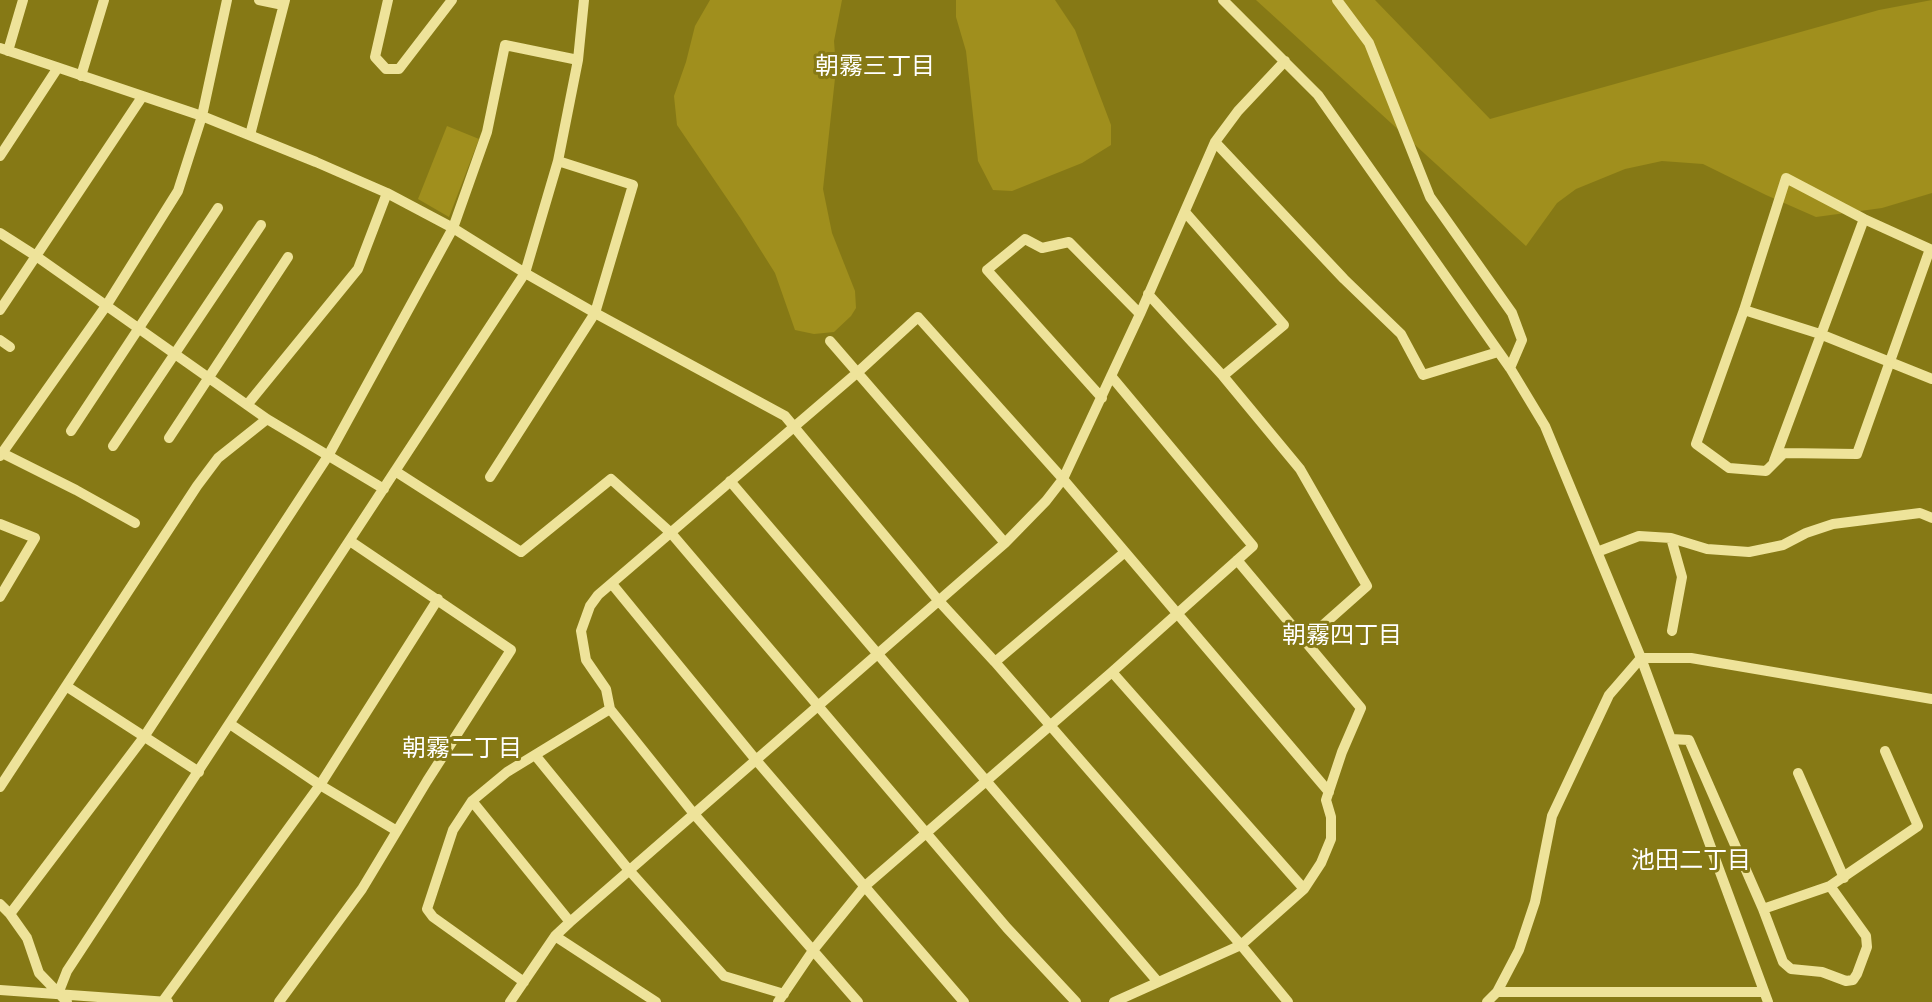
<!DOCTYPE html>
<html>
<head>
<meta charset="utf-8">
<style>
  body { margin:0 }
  canvas { display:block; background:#867915 }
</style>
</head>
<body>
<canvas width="1932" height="1002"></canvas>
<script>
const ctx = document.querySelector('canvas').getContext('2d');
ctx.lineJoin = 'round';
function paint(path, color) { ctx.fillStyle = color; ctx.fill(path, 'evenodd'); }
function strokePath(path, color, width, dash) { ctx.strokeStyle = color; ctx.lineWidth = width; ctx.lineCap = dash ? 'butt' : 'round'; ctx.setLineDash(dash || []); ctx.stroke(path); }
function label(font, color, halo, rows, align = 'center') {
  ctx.font = font + ' Cabin,"Noto Sans JP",sans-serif'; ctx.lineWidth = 6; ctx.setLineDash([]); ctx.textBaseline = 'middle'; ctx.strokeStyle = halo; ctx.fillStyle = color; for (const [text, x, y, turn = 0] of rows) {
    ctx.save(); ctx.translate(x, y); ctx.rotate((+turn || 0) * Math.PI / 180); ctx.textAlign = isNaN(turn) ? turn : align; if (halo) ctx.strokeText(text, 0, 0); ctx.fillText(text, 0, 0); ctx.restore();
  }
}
const green = new Path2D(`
  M710 0H842L834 41 836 69 823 189 832 233 855 291 856 308 851 316 834 332 814 334 795 330 775 273 741 219 677 125 674 96 686 62 695 26Z
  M956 0H1055L1075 30 1111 125V145L1082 163 1012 191 993 190 978 161 966 51 956 17Z
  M1256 0H1375L1490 119 1879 10 1932 0V193L1882 208 1816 217 1766 195 1703 164 1662 161 1625 169 1576 189 1557 203 1526 246Z
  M447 126 479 139 449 217 418 199Z`);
const minor = new Path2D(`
  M259 0 283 5
  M388 0 375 57 386 69H399L452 0
  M1223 0 1318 95 1510 368 1545 426 1641 658 1768 1002
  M1337 0 1369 43 1430 197 1512 313 1522 340 1510 368
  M0 48 202 116 316 162 387 193 453 228 525 273 595 313 785 416 938 600 995 662 1241 945 1288 1002
  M8 51 23 0
  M81 76 104 0
  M250 135 285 0
  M1215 142 1344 279 1401 334 1423 375 1498 352
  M0 156 57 69
  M1185 212 1284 325 1223 376
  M0 233 36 256 267 419 384 489
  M1930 249 1857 454 1784 453 1766 471 1729 468 1696 444 1744 310 1786 178 1864 219 1930 249 1932 251
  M1148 294 1223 376 1300 469 1367 586 1305 641
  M0 310 142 97
  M1744 310 1820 334 1932 379
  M0 340 10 347
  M830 341 1005 543
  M1102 398 987 270 1025 239 1042 248 1069 242 1140 314
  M247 405 358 269 387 193
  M71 431 218 208
  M169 438 288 257
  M113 446 261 225
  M2 453 76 490 135 523
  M0 456 106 306 178 191 202 116 227 0
  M1774 461 1864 219
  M395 471 521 552 611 479 671 533 1007 928 1076 1002
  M490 477 595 313 633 185 558 161
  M730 481 1158 982
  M0 524 35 538 0 597
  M1671 538 1682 577 1672 631
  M1597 552 1639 536 1671 538 1707 549 1749 552 1783 545 1806 533 1833 524 1920 513 1932 518
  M612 584 756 760 964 1002
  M995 662 1125 552
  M1112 672 1304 889
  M66 686 199 772
  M230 724 320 785 397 831
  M1671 739 1689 740 1763 909 1783 962 1791 969 1822 972 1846 981 1853 980 1857 974 1867 947 1866 936 1830 886
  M535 755 628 869 724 976 784 994
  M1798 773 1844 878
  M0 787 197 486 218 458 267 419
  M472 801 570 922
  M0 904 10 914 27 938 39 973 67 1002
  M1763 909 1830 886 1918 826 1885 751
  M10 914 144 737 328 456 453 228 487 132 505 45 578 60
  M555 936 656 1002
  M524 982 433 917 427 909 453 830 472 801 507 772 610 709
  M0 990 168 1002
  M1497 992H1764
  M58 994 67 971 525 273 558 161 578 60 584 0
  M163 1001 320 785 438 599
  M279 1002 362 889 427 781 511 650 350 541
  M510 1002 555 936 570 922 1005 543 1046 501 1063 479 1140 314 1215 142 1238 111 1285 61
  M778 1002 814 949 865 886 1112 672 1253 546 1111 376
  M858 1002 694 814 610 709 606 689 586 660 581 631 590 606 598 595 858 372 918 317 1063 479 1329 792
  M1114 1002 1241 945 1304 889 1321 863 1331 839V817L1326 800 1342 752 1361 708 1237 560
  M1487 1002 1497 992 1519 950 1535 902 1552 816 1609 695 1641 658H1691L1932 699`);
const neighbourhoodNames = [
  ["朝霧三丁目",875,67],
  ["朝霧四丁目",1342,636],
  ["朝霧二丁目",462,749],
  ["池田二丁目",1691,861]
];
paint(green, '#a08f1d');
strokePath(minor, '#eee39a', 10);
label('24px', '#fff', '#867915', neighbourhoodNames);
</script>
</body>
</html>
